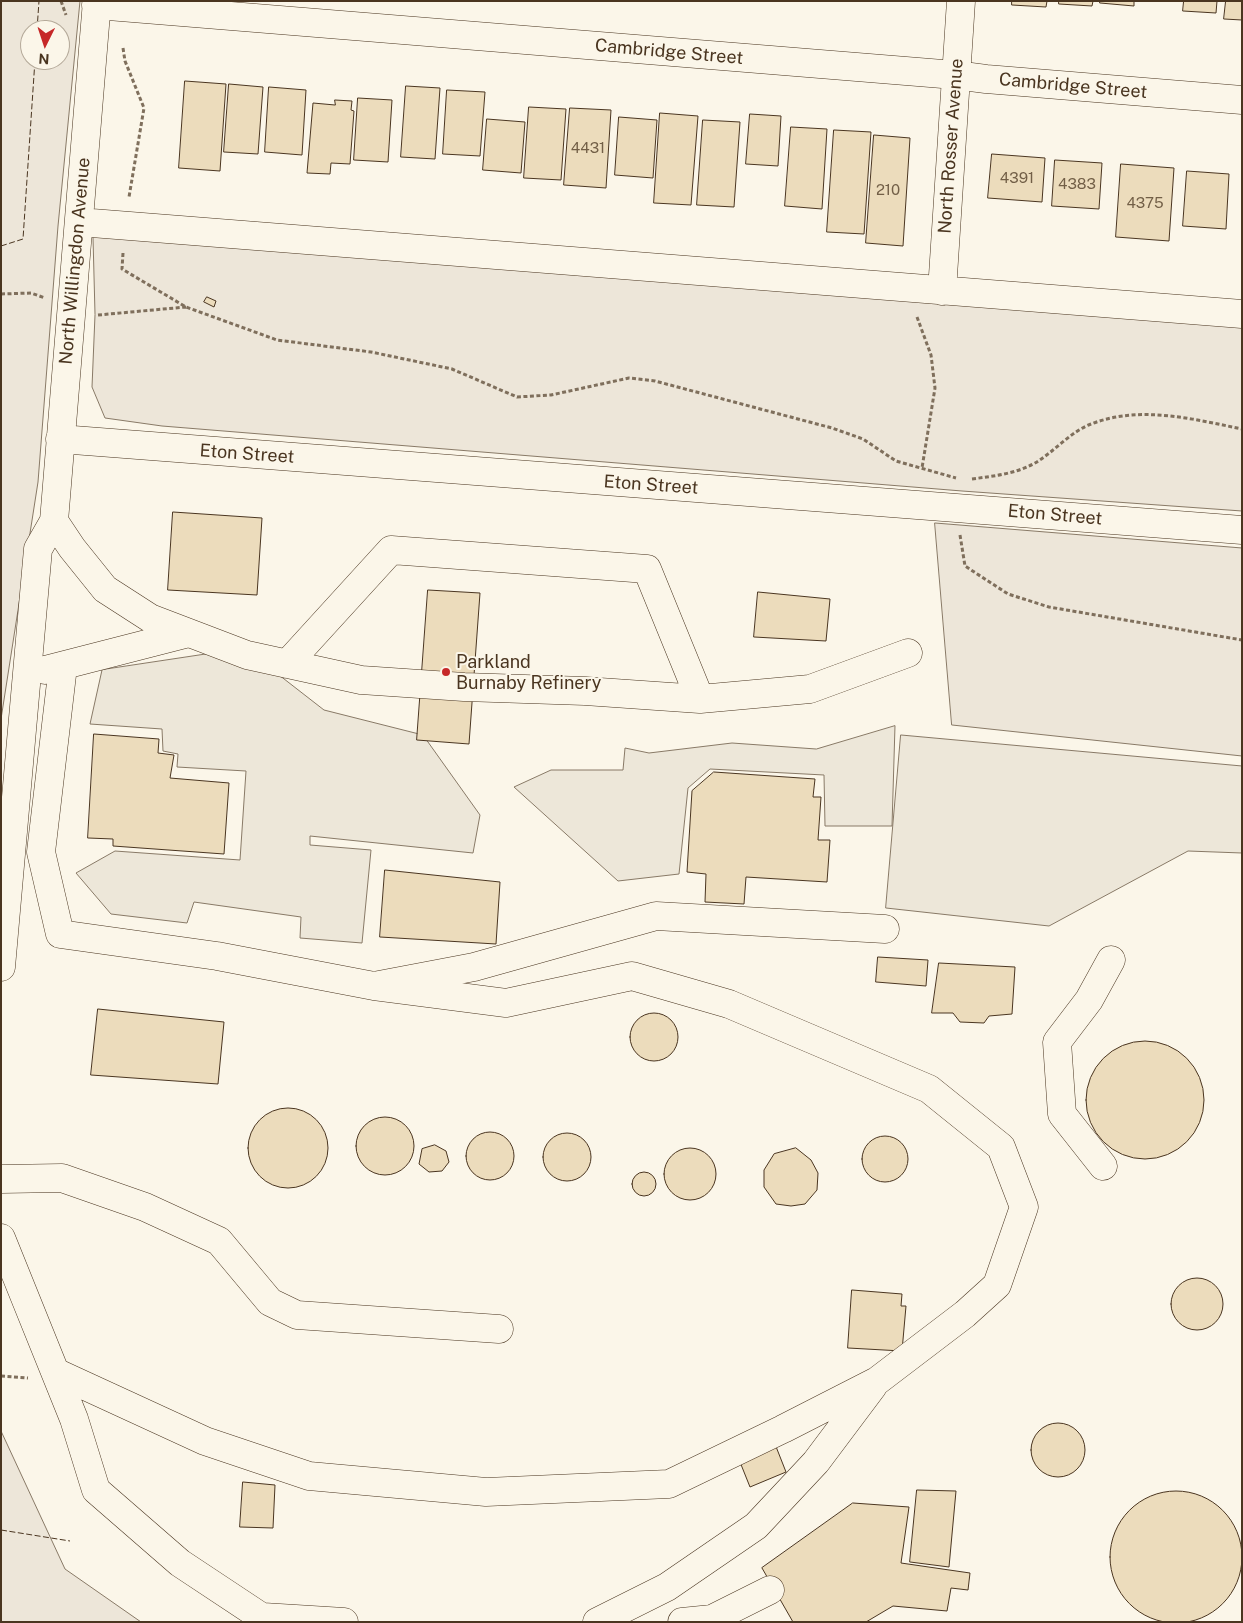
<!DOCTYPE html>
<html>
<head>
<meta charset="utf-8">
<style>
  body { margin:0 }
  #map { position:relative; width:1243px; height:1623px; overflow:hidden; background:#fbf6e9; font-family:"Public Sans",sans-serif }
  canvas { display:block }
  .frame { position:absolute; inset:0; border:2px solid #4a3520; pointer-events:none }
  .north { position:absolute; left:20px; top:20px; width:50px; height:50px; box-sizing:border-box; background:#fbf6e9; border:1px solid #b4a999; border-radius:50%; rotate:184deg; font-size:14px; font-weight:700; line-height:20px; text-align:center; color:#4a3520 }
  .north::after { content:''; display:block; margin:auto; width:18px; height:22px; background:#c62828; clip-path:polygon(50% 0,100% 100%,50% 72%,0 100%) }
</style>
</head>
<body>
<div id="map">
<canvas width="1243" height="1623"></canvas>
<div class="frame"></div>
<div class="north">N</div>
</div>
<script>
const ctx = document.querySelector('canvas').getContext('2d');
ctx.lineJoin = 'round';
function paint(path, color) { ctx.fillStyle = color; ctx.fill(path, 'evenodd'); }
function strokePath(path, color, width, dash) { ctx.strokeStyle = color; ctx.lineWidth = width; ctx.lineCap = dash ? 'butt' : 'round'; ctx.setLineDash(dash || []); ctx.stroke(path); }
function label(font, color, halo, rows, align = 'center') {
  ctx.font = font + ' "Public Sans",sans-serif'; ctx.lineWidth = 4; ctx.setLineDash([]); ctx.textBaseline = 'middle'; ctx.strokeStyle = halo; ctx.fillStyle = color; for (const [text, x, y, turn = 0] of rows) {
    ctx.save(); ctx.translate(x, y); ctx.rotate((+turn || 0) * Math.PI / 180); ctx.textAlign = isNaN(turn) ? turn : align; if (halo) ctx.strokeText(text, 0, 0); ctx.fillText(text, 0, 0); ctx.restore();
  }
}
const green = new Path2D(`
  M1 1H80L58 226 38 482 1 719ZM30 30H60V60H30Z
  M93 222 1242 315V511L962 491 162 426 105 418 92 387 95 315Z
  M935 523 1242 548V756L952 725Z
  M1 1431 65 1569 141 1622H1Z`);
const parking = new Path2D(`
  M220 652 270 668 324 710 423 735 480 815 473 853 310 836V845L371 850 362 943 300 938 301 917 194 902 187 923 111 914 76 873 115 851 240 860 246 771 177 767 178 754 163 751 162 729 90 724 102 670Z
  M895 726 892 826H825L824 775 710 769 688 788 679 874 618 881 514 787 551 770H623L625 748 649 753 732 743 816 749Z
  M901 735 1242 766V853L1188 851 1049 926 886 908Z`);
const building = new Path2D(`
  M1012 1H1047L1046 7 1012 5Z
  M1059 1H1093L1092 6 1059 4Z
  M1100 1H1134V6L1100 3Z
  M1184 1H1217L1216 13 1183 11Z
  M1226 1H1242V20L1224 19Z
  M185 81 226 84 220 171 179 168Z
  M229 84 263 87 258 154 224 152Z
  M406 86 440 88 435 159 401 157Z
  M269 87 306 90 302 155 265 152Z
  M447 90 485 92 480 156 443 154Z
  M358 98 392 100 388 162 354 160Z
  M335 100 352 101 351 110 354 111 350 164 331 163 330 174 307 173 313 103 335 105Z
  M529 107 566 109 561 180 524 178Z
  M570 108 611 110 606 188 564 185Z
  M660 113 698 116 691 205 654 203Z
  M750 114 781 116 778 166 746 164Z
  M619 117 657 120 653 178 615 175Z
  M487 119 525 122 521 173 483 170Z
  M703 120 740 122 734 207 697 205Z
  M791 127 827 129 822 209 785 206Z
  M834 130 871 132 864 234 827 232Z
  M874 135 910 138 903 246 866 243Z
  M992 154 1045 158 1042 202 988 198Z
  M1055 160 1102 163 1099 209 1052 206Z
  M1121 164 1174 168 1169 241 1116 237Z
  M1187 171 1229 174 1226 229 1183 226Z
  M207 297 216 301 214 307 204 302Z
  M173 512 262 518 257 595 168 590Z
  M428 590 480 593 469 744 417 740Z
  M758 592 830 599 826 641 754 637Z
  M94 734 159 739 158 753 174 755 170 778 229 783 224 854 113 846V839L88 838Z
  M714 772 815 779 813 797H821L818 840H830L827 882 746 877 744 904 705 902 706 874 687 872 692 791Z
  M385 870 500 882 496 944 380 937Z
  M878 957 928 960 926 986 876 982Z
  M939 963 1015 967 1012 1014 989 1016 984 1023 960 1022 953 1013H932Z
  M98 1009 224 1022 218 1084 91 1075Z
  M630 1037a24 24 0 1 1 48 0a24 24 0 1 1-48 0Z
  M1086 1100a59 59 0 1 1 118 0a59 59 0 1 1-118 0Z
  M248 1148a40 40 0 1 1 80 0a40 40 0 1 1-80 0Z
  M356 1146a29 29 0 1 1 58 0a29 29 0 1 1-58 0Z
  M466 1156a24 24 0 1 1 48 0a24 24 0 1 1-48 0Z
  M543 1157a24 24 0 1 1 48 0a24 24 0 1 1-48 0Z
  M862 1159a23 23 0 1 1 46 0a23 23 0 1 1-46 0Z
  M435 1145 446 1151 449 1162 442 1171 429 1172 419 1164 422 1149Z
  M664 1174a26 26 0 1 1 52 0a26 26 0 1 1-52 0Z
  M796 1148 811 1160 818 1173 817 1190 805 1204 791 1206 776 1204 764 1187V1170L774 1154Z
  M632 1184a12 12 0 1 1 24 0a12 12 0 1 1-24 0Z
  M1171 1304a26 26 0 1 1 52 0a26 26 0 1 1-52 0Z
  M852 1290 902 1294 901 1306H906L902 1351 848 1348Z
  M1031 1450a27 27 0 1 1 54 0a27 27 0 1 1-54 0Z
  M775 1444 786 1472 750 1487 738 1457Z
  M243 1482 275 1485 273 1528 240 1527Z
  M917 1490 956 1491 949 1567 910 1562Z
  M1110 1557a66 66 0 1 1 132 0a66 66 0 1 1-132 0Z
  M853 1503 909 1507 901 1563 970 1573 968 1590 951 1588 947 1611 893 1606 866 1622H793L762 1568Z`);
const path = new Path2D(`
  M61 1 66 15
  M123 48 125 61 144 108 129 197
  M123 253 122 269 186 307 277 340 371 352 452 369 517 397 551 395 629 378 655 381 832 428 863 439 896 461 956 478
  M1 294 31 293 45 298
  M98 315 186 307
  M917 317 931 355 935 388 922 468
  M972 479C994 476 1015 474 1035 463 1054 452 1070 432 1091 424 1140 405 1193 419 1242 429
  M960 535 965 566 1008 594 1049 607 1242 640
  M1 1376 28 1378`);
const minor = new Path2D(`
  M96 5 955 75 986 79 1242 100
  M79 222 1242 314
  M942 291 961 1
  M60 439 1242 530
  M54 521 72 548 105 589 150 618 247 655 361 680 464 687 585 691 700 699 810 689 908 653
  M287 664 391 550 647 569 700 699
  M63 666 41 852 60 934 217 956 374 986 474 967 656 916 885 929
  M45 670 189 633
  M1 967 38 549 54 521 97 1
  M1103 1166 1062 1114 1057 1042 1089 1000 1111 960
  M1 1179 62 1178 145 1207 219 1241 270 1302 297 1315 499 1329
  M1 1238 74 1419 96 1490 180 1563 269 1622
  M55 1372 205 1441 309 1476 486 1492 669 1484 783 1429 877 1381 965 1314 997 1285 1024 1207 1001 1147 929 1089 729 1004 632 976 506 1003 374 986
  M263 1617 344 1622
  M597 1622 667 1587 756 1526 816 1462 873 1386
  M682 1622 712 1619 770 1590`);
const fence = new Path2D(`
  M37 30 39 1
  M1 246 23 239 35 60
  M1 1530 70 1541`);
const markers = [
  [446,672,5,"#c62828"]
];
const numberNames = [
  ["4431",588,148],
  ["4391",1017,178],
  ["4383",1077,184],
  ["210",888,190],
  ["4375",1145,203]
];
const streetNames = [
  ["Cambridge Street",669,52,5],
  ["Cambridge Street",1073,86,5],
  ["North Rosser Avenue",951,146,-86],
  ["North Willingdon Avenue",75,261,-85],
  ["Eton Street",247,454,4],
  ["Eton Street",651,485,4],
  ["Eton Street",1055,515,5]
];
const poiNames = [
  ["Parkland",456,662],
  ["Burnaby Refinery",456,683]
];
paint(green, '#ede6d9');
strokePath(green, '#887966', 1);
paint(parking, '#ede7d9');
strokePath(parking, '#887966', 1);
paint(building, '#ecdcbc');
strokePath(building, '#4a3520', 1);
strokePath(minor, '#4a3520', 29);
strokePath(path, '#7f6f5c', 3, [4, 2.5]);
strokePath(minor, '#fbf6e9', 28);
strokePath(fence, '#4a3520', 1, [6, 2.5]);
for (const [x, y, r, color] of markers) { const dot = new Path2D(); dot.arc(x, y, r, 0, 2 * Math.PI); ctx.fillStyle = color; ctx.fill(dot); strokePath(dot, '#fbf6e9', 2); }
label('15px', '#725f47', null, numberNames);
label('18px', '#4a3520', '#fbf6e9', streetNames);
label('18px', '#4a3520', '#fbf6e9', poiNames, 'left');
</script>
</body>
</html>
